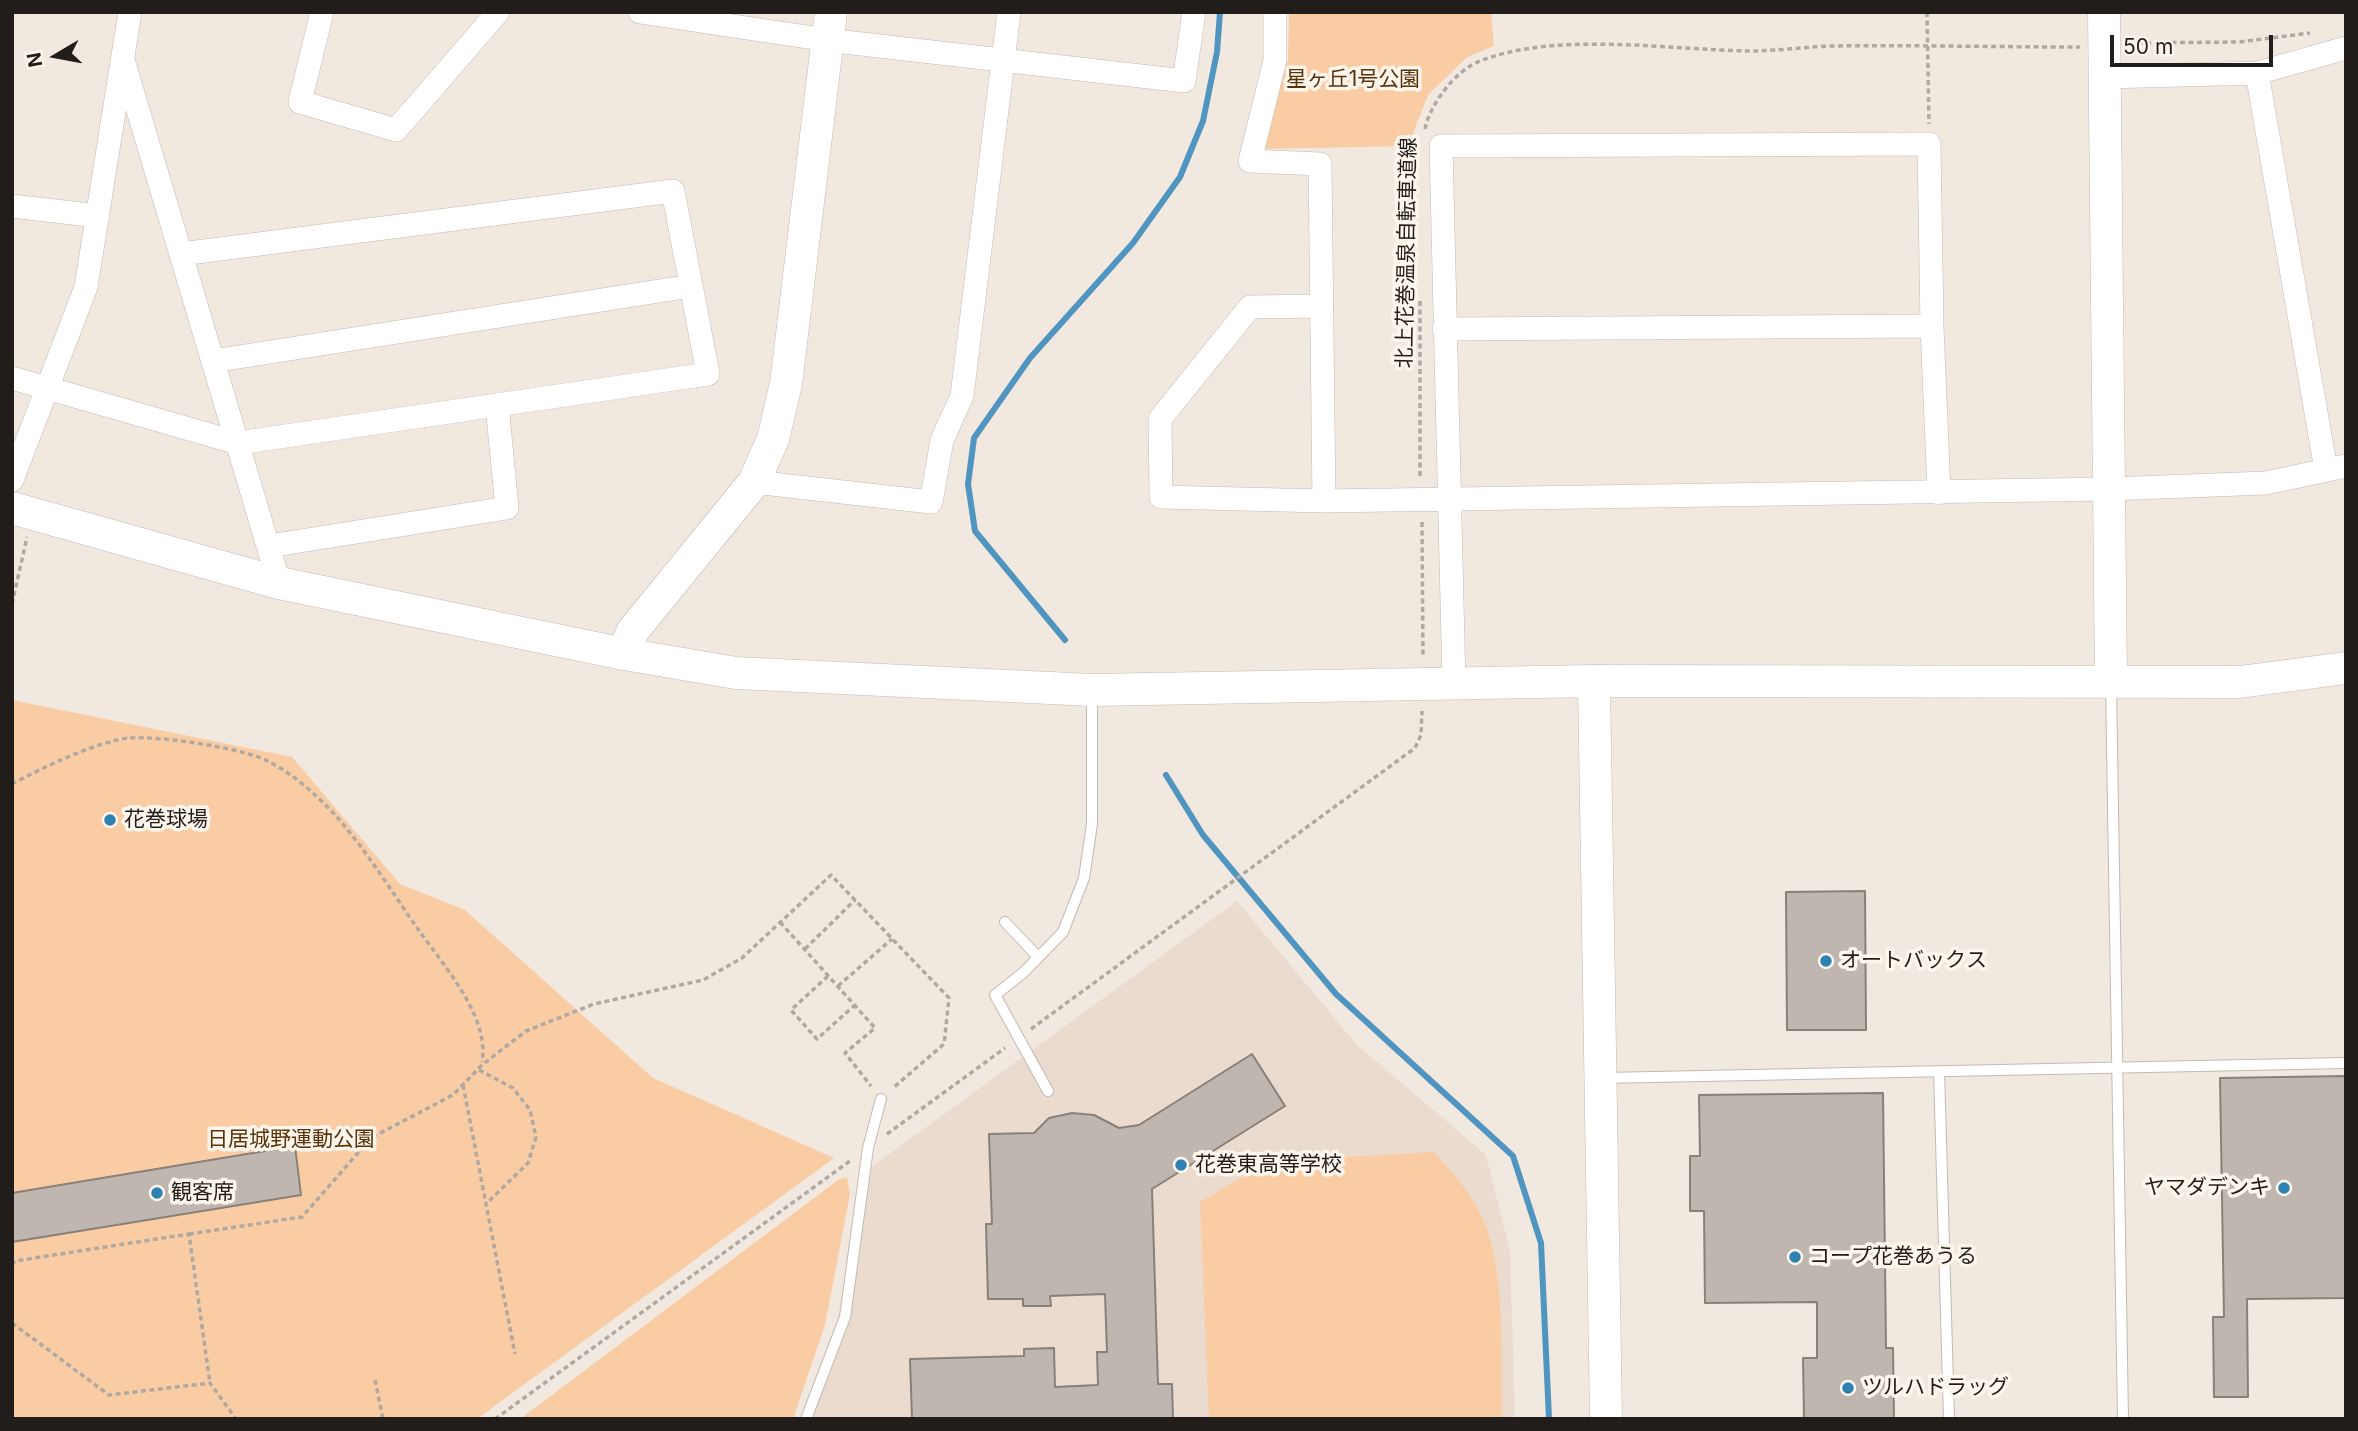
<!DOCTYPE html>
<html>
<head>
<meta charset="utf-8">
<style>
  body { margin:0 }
  #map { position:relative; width:2358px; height:1431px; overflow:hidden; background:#f1e8e0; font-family:Inter,sans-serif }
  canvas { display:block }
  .frame { position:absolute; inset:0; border:14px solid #211d1b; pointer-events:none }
  .north { position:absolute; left:21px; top:21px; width:70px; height:70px; -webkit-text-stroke:5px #fef5ed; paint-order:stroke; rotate:260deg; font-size:19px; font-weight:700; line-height:28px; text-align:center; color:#211d1b }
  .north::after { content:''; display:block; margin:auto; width:24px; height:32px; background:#211d1b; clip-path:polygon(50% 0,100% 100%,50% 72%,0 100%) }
  .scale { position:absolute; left:2110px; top:35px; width:163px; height:32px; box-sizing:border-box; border:4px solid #211d1b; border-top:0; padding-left:9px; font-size:21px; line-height:24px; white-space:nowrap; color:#211d1b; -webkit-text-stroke:5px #fef5ed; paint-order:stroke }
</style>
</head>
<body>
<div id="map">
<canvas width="2358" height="1431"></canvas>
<div class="frame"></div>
<div class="north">N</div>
<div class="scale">50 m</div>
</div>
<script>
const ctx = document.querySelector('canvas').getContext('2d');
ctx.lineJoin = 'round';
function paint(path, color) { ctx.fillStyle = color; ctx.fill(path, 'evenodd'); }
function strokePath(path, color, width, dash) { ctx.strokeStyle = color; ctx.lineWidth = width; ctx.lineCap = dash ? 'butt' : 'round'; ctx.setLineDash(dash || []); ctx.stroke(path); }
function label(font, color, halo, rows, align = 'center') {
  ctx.font = font + ' Inter,"Noto Sans JP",sans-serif'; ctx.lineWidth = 7; ctx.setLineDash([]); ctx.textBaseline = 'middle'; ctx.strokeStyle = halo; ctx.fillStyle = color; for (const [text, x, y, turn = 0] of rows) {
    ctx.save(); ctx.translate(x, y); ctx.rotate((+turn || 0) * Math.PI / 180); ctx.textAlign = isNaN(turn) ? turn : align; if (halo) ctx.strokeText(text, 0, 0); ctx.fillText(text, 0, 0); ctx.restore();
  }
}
const built = new Path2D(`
  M1237 901 1356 1044 1486 1155 1510 1251 1515 1419H804L836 1332 859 1176Z`);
const green = new Path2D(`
  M1289 12H1491L1494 46 1467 57 1428 95 1408 146 1262 149 1288 60Z
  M12 700 292 757 400 884 465 910 653 1078 834 1158 477 1419H12Z
  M1434 1152C1452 1172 1471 1193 1482 1217 1507 1269 1500 1360 1502 1419H1209L1200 1202 1270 1161Z
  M847 1177 850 1194 825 1325 793 1419H520L838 1180Z`);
const stream = new Path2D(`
  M1065 640 975 531 968 484 974 438 1030 358 1133 243 1180 177 1203 121 1217 52 1220 12
  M1166 775 1203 835 1336 994 1513 1156 1541 1243 1549 1419`);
const building = new Path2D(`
  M1865 891 1866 1030H1787L1786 892Z
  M1252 1054 1285 1106 1152 1189 1158 1384H1172L1173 1419H912L910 1359 1024 1356V1349L1054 1348 1055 1387 1098 1385 1097 1352H1107L1105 1294 1050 1296 1051 1306H1023V1299H988L986 1224H992L989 1134 1034 1133 1049 1118 1072 1113 1094 1115 1119 1128 1139 1125Z
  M2346 1076V1298L2247 1299 2248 1397H2214L2213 1317H2224L2220 1078Z
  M1883 1093 1886 1348H1893L1894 1419H1804L1803 1358H1817V1302L1705 1303 1704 1211H1690V1156H1700L1699 1095Z
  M295 1146 301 1195 12 1242V1193Z`);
const path = new Path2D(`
  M1927 12 1929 124
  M2129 43 2239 42 2310 33
  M1425 129C1430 104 1456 70 1480 61 1556 31 1669 50 1750 51 1777 51 1803 47 1830 46 1913 45 1997 47 2080 47
  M1420 301V479
  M1422 522 1423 657
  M12 604 27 537
  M12 784C42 768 97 741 130 738 161 736 233 747 261 758 289 770 316 794 336 816 367 851 393 894 420 932 445 967 490 1018 482 1062
  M780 922 875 1028 845 1053 871 1086
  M805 949 855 900
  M828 976 791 1010 817 1039 855 1005
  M838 986 892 939
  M1031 1029 1415 748 1421 735 1422 711
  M479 1070 513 1088 530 1110 536 1137 528 1163 486 1204
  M463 1085 515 1354
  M887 1134 1005 1048
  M189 1234 302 1217 371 1138 453 1095 482 1065 526 1031 594 1004 703 980 742 958 831 875 949 998 944 1044 893 1088
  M12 1265 15 1261 189 1234 210 1383
  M12 1323 109 1395 210 1383 236 1419
  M375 1380 383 1419
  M495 1419 850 1161`);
const lane = new Path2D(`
  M2111 684 2123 1419
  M1005 922 1038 957
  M1939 1071 1949 1419
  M1603 1078 2346 1063
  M1048 1091 995 995 1024 972 1063 932 1084 878 1092 824V693
  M806 1419 845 1317 868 1148 881 1099`);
const street = new Path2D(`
  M322 12 300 102 396 130 498 12
  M640 12 827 40 1184 81 1194 12
  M1275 12V60L1250 161 1320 164 1324 501 2109 489 2266 483 2346 466
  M123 60 279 583
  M2105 77 2257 73
  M12 206 98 216
  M1321 306 1250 307 1160 419 1161 497 1324 501
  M1444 329 1932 326
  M213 361 691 286
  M12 378 238 443 708 374 673 191 181 254
  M2326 470 2257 73 2346 48
  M12 480 86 287 130 12
  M754 482 931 502 942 440 962 396 1009 12
  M269 546 507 508 497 405
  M1454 684 1441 146 1929 144 1932 326 1939 493`);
const secondary = new Path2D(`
  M2104 12 2111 681
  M12 508 279 583 624 654 736 673 1092 690 1594 681 2240 682 2346 668
  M624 654 632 632 754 482 773 439 786 384 831 12
  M1594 681 1606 1419`);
const markers = [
  [110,820,7,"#2d82b2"],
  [1826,961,7,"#2d82b2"],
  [1181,1165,7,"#2d82b2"],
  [2284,1188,7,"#2d82b2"],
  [157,1193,7,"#2d82b2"],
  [1795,1257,7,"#2d82b2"],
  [1848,1388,7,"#2d82b2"]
];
const parkNames = [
  ["星ヶ丘1号公園",1353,80],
  ["日居城野運動公園",291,1140]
];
const streetNames = [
  ["北上花巻温泉自転車道線",1407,253,-89]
];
const poiNames = [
  ["花巻球場",124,820],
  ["オートバックス",1840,961],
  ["花巻東高等学校",1195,1165],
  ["ヤマダデンキ",2270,1188,"right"],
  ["観客席",171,1193],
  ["コープ花巻あうる",1809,1257],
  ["ツルハドラッグ",1862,1388]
];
paint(built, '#eadbce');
paint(green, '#facca4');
strokePath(stream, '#4f95c0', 6);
paint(building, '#bfb7af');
strokePath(building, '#898079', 2);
strokePath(lane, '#c3bab2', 12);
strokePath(street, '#c3bab2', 24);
strokePath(secondary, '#c3bab2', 33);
strokePath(path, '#b0a9a2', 3.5, [5, 3.5]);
strokePath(lane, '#fff', 10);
strokePath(street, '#fff', 23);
strokePath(secondary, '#fff', 32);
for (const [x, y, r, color] of markers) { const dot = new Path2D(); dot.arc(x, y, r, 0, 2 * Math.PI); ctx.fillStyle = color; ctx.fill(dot); strokePath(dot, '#fef5ed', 2.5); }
label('21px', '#593309', '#fef5ed', parkNames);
label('21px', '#211d1b', '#fef5ed', streetNames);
label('21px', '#211d1b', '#fef5ed', poiNames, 'left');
</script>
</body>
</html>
